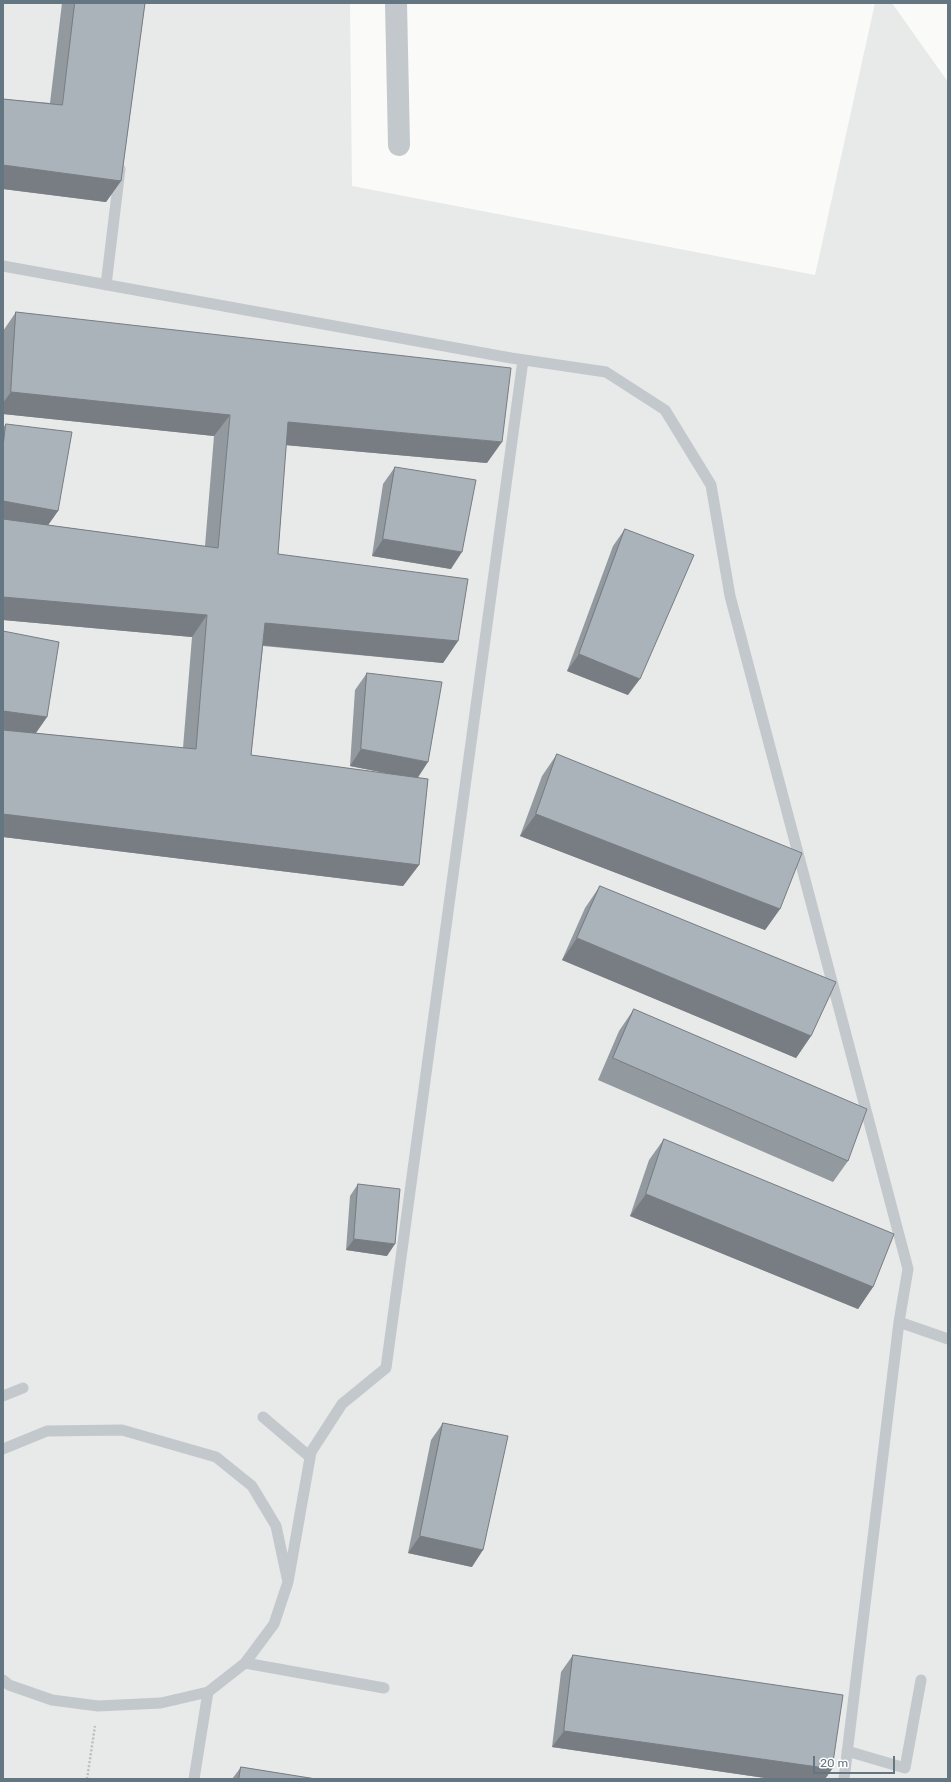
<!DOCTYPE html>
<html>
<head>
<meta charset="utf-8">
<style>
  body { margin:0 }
  #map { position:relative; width:951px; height:1782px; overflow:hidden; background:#fafaf8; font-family:Rubik,sans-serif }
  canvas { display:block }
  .frame { position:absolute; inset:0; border:4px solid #657683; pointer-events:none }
  .scale { position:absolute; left:813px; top:1756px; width:82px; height:18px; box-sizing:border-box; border:2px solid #657683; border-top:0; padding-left:5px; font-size:12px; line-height:14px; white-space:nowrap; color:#657683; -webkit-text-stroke:3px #fff; paint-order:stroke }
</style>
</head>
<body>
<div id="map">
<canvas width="951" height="1782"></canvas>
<div class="frame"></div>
<div class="scale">20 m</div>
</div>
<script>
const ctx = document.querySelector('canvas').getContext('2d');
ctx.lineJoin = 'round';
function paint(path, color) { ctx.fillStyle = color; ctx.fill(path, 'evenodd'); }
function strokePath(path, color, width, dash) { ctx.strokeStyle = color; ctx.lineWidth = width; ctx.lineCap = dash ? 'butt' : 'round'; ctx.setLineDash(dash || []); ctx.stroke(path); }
const built = new Path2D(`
  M3 3H350L352 186 815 275 875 3H892L948 82V1779H3Z`);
const path = new Path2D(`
  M87 1779 95 1726`);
const lane = new Path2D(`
  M3 266 511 358 606 372 665 410 711 485 730 596 908 1269 899 1322 844 1779
  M106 285 120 169
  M899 1322 948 1339
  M3 1396 23 1388
  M263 1417 310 1457
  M3 1449 47 1431 122 1430 216 1457 252 1486 276 1526 288 1582 274 1624 245 1663 208 1692 161 1703 98 1706 52 1700 9 1685 3 1680
  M288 1582 311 1452 342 1404 386 1368 523 360
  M245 1663 384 1688
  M847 1751 905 1768 921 1680
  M194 1779 208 1692`);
const street = new Path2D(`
  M396 3 399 145`);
const wall = new Path2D(`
  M62 3H145L121 181 106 202 3 189V99L50 103Z
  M16 312 487 463 286 445 278 554 458 641 443 663 263 646 251 755 390 774 350 766 355 690 367 673 418 778 419 865 403 886 3 837V631L47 717 36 733 183 748 192 637 3 620V428L6 424 58 511 48 525 205 546 214 436 3 414V331Z
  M395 467 451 569 372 556 383 484Z
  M625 529 628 695 567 671 613 546Z
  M557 754 780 909 765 930 520 836 542 776Z
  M600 886 811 1036 796 1058 562 960 585 908Z
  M634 1009 848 1161 833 1182 598 1080 619 1031Z
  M664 1139 873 1287 858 1309 630 1216 649 1160Z
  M358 1184 387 1256 346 1250 350 1196Z
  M443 1423 472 1567 408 1553 431 1440Z
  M573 1655 832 1769 825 1779H772L552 1747 561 1672Z
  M241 1767 316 1779H232Z`);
const shadedWall = new Path2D(`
  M3 165 121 181 106 202 3 189Z
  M11 392 230 415 214 436 3 414V403Z
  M288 422 502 442 487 463 273 444Z
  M3 501 58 511 46 528 3 520Z
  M383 539 462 552 451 569 372 556Z
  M3 597 207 615 192 637 3 620Z
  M265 623 458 641 443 663 250 644Z
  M579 654 640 679 628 695 567 671Z
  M3 711 47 717 35 734 3 730Z
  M361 749 428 762 417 779 350 766Z
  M3 814 419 865 403 886 3 837Z
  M536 814 780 909 765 930 520 836Z
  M577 938 811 1036 796 1058 562 960Z
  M646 1194 873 1287 858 1309 630 1216Z
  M354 1239 395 1244 387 1256 346 1250Z
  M420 1536 483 1550 472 1567 408 1553Z
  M564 1731 832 1769 825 1779H772L552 1747Z`);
const building = new Path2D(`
  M75 3H145L121 181 3 165V99L62 105Z
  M16 312 511 368 502 442 288 422 278 554 468 579 458 641 265 623 251 755 428 779 419 865 3 814V730L196 749 207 615 3 597V519L218 548 230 415 11 392Z
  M6 424 72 432 58 511 3 501V447Z
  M395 467 476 480 462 552 383 539Z
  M625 529 694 555 640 679 579 654Z
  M3 631 59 642 47 717 3 711Z
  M367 673 442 682 428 762 361 749Z
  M557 754 802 853 780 909 536 814Z
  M600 886 836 982 811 1036 577 938Z
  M634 1009 867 1109 848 1161 613 1058Z
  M664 1139 894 1234 873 1287 646 1194Z
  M358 1184 400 1189 395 1244 354 1239Z
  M443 1423 508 1436 483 1550 420 1536Z
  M573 1655 843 1695 832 1769 564 1731Z
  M241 1767 316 1779H239Z`);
paint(built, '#e8e9e9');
strokePath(path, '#bbbfc2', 2.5, [2, 2]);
strokePath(lane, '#c3c8cc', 11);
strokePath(street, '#c3c8cc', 22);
paint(wall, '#929a9f');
paint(shadedWall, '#777d82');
paint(building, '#aab3b9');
strokePath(building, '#777d82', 1);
</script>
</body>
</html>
